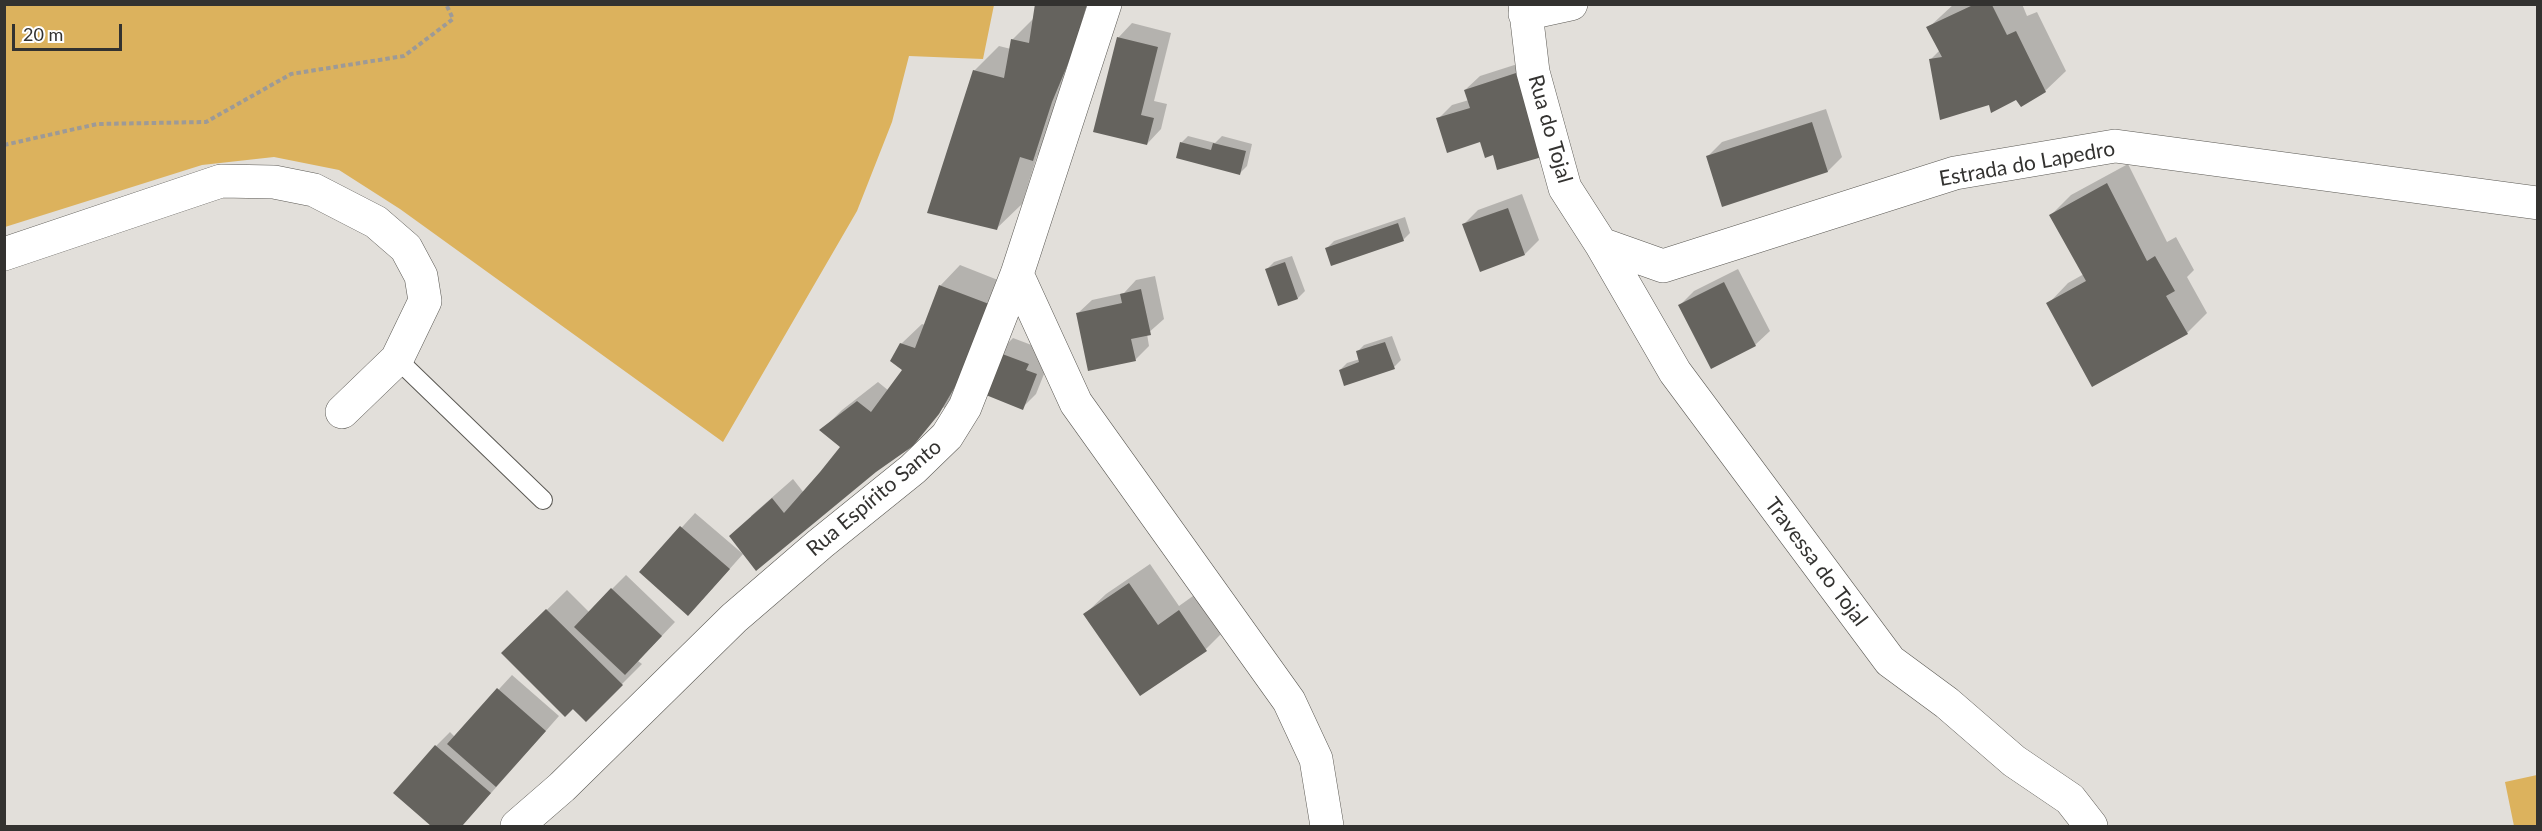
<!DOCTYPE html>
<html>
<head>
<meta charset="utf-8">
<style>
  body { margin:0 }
  #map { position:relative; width:2542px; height:831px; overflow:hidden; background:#e2dfda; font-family:Lato,sans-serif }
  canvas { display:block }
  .frame { position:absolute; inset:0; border:6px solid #333230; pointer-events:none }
  .scale { position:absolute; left:12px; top:24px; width:110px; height:27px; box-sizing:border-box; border:3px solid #333230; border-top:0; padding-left:8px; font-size:18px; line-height:21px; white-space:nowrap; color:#333230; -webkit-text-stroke:4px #fff; paint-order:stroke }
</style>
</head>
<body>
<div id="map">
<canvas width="2542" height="831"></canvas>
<div class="frame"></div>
<div class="scale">20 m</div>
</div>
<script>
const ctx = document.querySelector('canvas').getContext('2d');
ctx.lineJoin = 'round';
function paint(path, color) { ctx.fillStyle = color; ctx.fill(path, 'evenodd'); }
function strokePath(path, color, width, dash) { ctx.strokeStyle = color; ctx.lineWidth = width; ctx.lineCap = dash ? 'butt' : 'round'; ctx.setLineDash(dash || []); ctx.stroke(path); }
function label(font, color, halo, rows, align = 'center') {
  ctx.font = font + ' Lato,sans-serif'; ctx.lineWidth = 6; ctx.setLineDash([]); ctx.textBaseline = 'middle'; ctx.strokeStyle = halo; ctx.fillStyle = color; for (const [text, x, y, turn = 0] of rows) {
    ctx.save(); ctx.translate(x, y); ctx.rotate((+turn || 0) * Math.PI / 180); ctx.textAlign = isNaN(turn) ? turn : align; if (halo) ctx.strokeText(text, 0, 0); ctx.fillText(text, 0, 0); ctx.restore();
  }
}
const green = new Path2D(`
  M5 4H994V5L983 59 909 56 892 122 857 211 723 442 400 209 339 170 274 157 202 165 5 227Z
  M2537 775V826H2514L2505 782Z`);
const shadow = new Path2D(`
  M1036 4H1104L1058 135 1037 156 1022 204 996 229 974 71 999 46 1011 49 1012 40 1034 18Z
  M1954 4H2022L2027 16 2037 12 2066 71 2045 91 1990 104 1930 60 1940 50 1928 28Z
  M1132 23 1171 33 1154 101 1167 104 1161 129 1147 144 1118 38Z
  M1530 60 1494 153 1481 140 1438 119 1452 105 1469 100 1465 90 1480 76Z
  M1826 109 1842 157 1828 171 1723 205 1708 156 1722 142Z
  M1188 136 1215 143 1222 136 1252 144 1247 166 1240 173 1181 143Z
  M2128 164 2167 242 2176 237 2194 270 2187 277 2207 313 2187 333 2048 304 2068 283 2084 274 2051 215 2071 195Z
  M1522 194 1539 240 1525 254 1464 224 1478 210Z
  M1405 217 1410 233 1403 240 1327 248 1334 241Z
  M1292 256 1305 291 1298 298 1279 304 1267 269 1274 262Z
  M960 265 1008 284 982 353 945 409 943 407 920 435 757 568 751 516 793 479 804 493 842 447 822 430 842 410 878 382 889 391 905 370 901 344 922 324 925 325 940 286Z
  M1738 269 1770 331 1755 345 1712 367 1680 305 1694 291Z
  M1155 276 1164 319 1147 334 1149 346 1135 360 1077 314 1092 300 1124 293 1136 280Z
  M1392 336 1401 360 1394 367 1340 370 1347 363 1360 359 1357 352 1364 345Z
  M1013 338 1042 349 1050 359 1036 394 1022 408 999 352Z
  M695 513 743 554 702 600 641 572Z
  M1150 564 1179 606 1200 591 1226 629 1206 649 1140 694 1085 614 1106 594Z
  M626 575 675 622 638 661 642 664 586 720 503 653 567 590 589 612Z
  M512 675 559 716 462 826H433L395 793 436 746 450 732 455 737Z`);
const building = new Path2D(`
  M1035 4H1087L1073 52 1052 102 1033 161 1020 157 997 230 927 213 973 70 1004 78 1011 39 1029 43Z
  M1973 5H1992L2007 35 2016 31 2046 92 2021 107 2016 100 1991 113 1989 105 1940 120 1929 59 1942 57 1926 27Z
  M1117 37 1158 47 1141 115 1154 118 1147 145 1093 132Z
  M1516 73 1542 157 1497 170 1493 155 1485 158 1480 142 1447 153 1436 118 1470 108 1464 90Z
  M1812 122 1828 172 1722 207 1706 156Z
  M1180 142 1211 150 1213 143 1246 151 1240 175 1176 158Z
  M2107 183 2147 261 2155 256 2175 291 2166 296 2188 334 2092 387 2046 303 2086 281 2049 215Z
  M1508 208 1525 255 1480 272 1462 224Z
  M1398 223 1404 241 1331 266 1325 248Z
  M1285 262 1298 299 1278 306 1265 269Z
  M1724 282 1756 346 1711 369 1678 305Z
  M939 285 989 304 962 375 939 414 913 446 876 472 756 571 729 536 772 498 784 513 820 472 840 447 819 430 857 401 871 412 902 370 890 361 900 343 915 348Z
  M1141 289 1151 335 1131 339 1136 361 1088 371 1076 313 1122 303 1120 294Z
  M1385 342 1395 369 1344 386 1339 370 1359 362 1356 351Z
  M997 352 1029 364 1026 370 1037 374 1023 410 981 393Z
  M680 526 730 569 688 616 639 572Z
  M1129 583 1158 625 1179 610 1207 651 1140 696 1083 614Z
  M611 588 662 636 625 675 574 627Z
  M546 609 623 685 586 722 573 709 565 717 501 653Z
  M497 688 546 731 496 787 447 744Z
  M435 745 491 793 462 826H431L393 793Z`);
const path = new Path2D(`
  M4 145 97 124 206 122 291 74 404 56 453 19 446 4`);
const lane = new Path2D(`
  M397 359 543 500`);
const street = new Path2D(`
  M1525 4 1533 72 1565 188 1601 244 1675 372 1890 661 1947 703 2014 761 2070 799 2091 826
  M1525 14 1571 4
  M1601 244 1663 266 1955 173 2115 146 2538 203
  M4 254 221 181 274 182 314 190 376 222 406 248 421 276 425 301 397 359 342 412
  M1017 274 1076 403 1289 701 1316 759 1327 826
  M517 826 562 787 734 618 820 544 913 469 947 436 965 407 1017 274 1105 4`);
const streetNames = [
  ["Rua do Tojal",1550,129,74],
  ["Estrada do Lapedro",2027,164,-10],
  ["Rua Espírito Santo",874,498,-40],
  ["Travessa do Tojal",1816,562,53]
];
paint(green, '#dcb25d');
paint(shadow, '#0003');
paint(building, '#65635e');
strokePath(lane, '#5b5954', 20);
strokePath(street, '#5b5954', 34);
strokePath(path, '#9d9a97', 4, [4.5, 3]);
strokePath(lane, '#fff', 18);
strokePath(street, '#fff', 33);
label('21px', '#333230', '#fff', streetNames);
</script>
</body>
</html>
